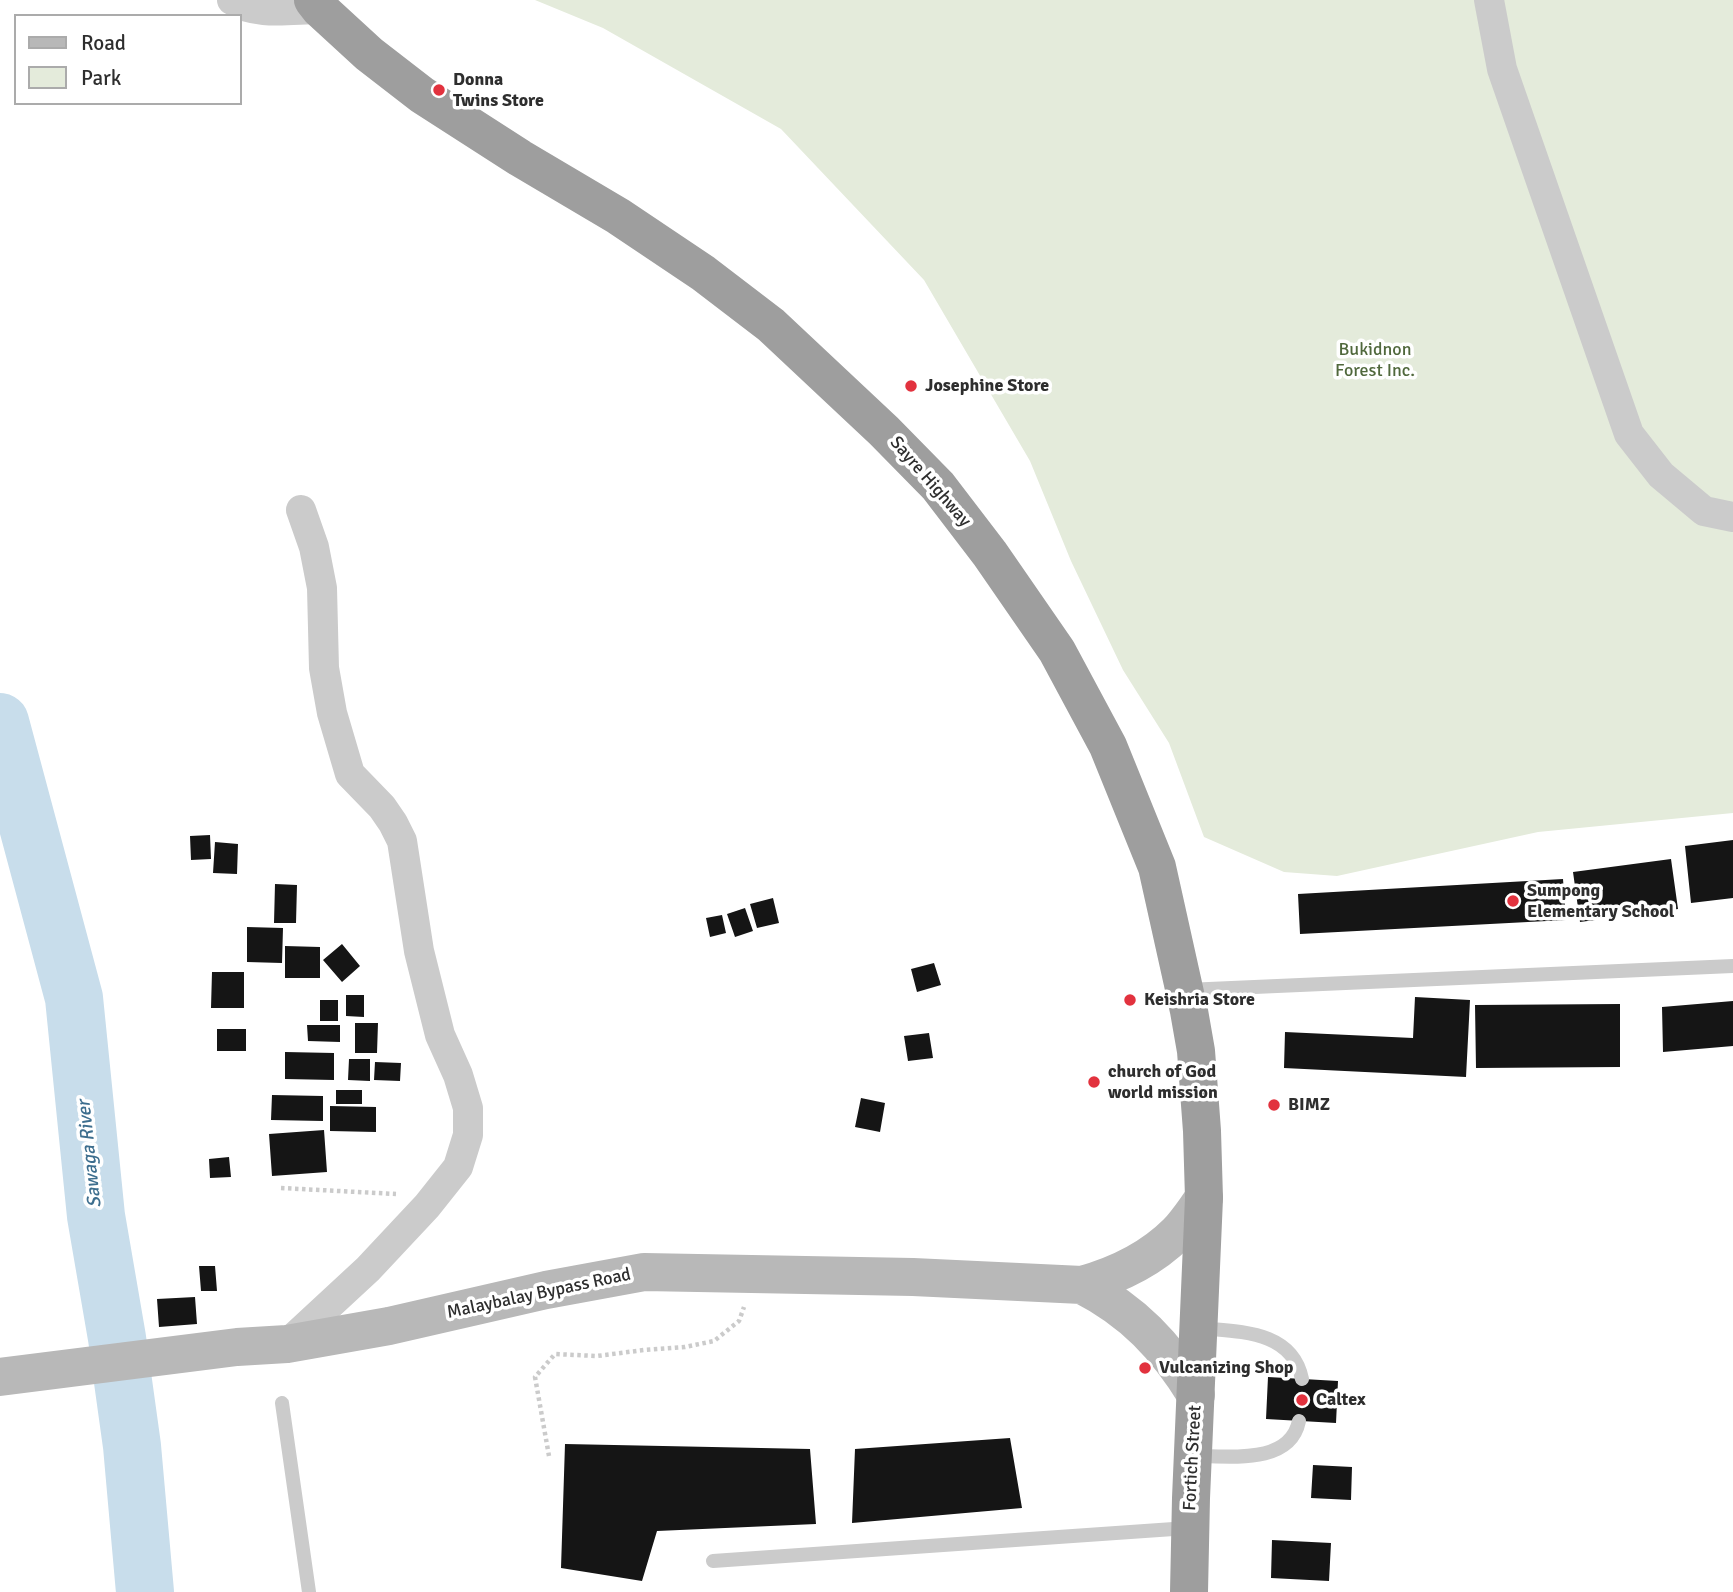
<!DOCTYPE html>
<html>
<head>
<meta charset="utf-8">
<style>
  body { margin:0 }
  #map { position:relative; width:1733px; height:1592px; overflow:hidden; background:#fff; font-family:Signika,sans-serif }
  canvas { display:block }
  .legend { position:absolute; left:14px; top:14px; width:228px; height:91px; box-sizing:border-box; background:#fff; border:2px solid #ababab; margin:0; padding:9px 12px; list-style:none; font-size:21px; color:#2e2e2e }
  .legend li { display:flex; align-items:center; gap:14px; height:35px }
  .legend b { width:35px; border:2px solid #ababab }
</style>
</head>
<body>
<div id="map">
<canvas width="1733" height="1592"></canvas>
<ul class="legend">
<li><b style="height:9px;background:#b8b8b8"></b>Road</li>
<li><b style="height:19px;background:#e4ebdb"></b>Park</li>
</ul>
</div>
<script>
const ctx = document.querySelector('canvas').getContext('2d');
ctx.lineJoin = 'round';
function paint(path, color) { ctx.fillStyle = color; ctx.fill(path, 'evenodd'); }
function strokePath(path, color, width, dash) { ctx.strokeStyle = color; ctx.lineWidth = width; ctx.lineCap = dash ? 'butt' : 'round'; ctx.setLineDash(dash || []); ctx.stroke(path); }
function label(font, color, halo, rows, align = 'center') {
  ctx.font = font + ' Signika,sans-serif'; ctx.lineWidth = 7; ctx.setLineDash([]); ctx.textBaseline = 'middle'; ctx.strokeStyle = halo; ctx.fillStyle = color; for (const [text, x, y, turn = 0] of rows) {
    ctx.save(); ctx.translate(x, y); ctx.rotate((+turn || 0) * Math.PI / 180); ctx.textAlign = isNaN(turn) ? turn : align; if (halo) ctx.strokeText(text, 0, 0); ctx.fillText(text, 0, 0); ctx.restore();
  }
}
const green = new Path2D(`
  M535 0H1733V813L1538 832 1337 876 1284 872 1204 837 1169 743 1123 670 1071 561 1030 461 924 280 781 129 603 28Z`);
const river = new Path2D(`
  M0 722 74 998 96 1216 117 1338 132 1446 145 1592`);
const building = new Path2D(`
  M210 835 211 859 191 860 190 836Z
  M1733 840V898L1691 903 1685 846Z
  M215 842 238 844 237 874 213 873Z
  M1671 859 1678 909 1580 922 1573 872Z
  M1563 879 1566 920 1300 934 1298 894Z
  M275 884 297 885 296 923H274Z
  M773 898 779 923 757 928 750 904Z
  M745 908 753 931 735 937 727 914Z
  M722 915 726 933 710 937 706 918Z
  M247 927 283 928 282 963 247 962Z
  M342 944 360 966 342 982 323 960Z
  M285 946 320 947V978H285Z
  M934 963 941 985 917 992 911 969Z
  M212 972H244V1008H211Z
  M346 995H364V1017L346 1016Z
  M1415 997 1470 1000 1466 1077 1284 1068 1285 1032 1413 1038Z
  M320 1000H338V1021H320Z
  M1733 1001V1046L1663 1052 1662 1007Z
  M1620 1004V1067L1476 1068 1475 1005Z
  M355 1023H378L377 1053H355Z
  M307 1025H340V1042L308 1041Z
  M217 1029H246V1051H217Z
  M929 1033 933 1058 908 1061 904 1036Z
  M285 1052 334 1053V1080L285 1079Z
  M349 1059H370V1081L348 1080Z
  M375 1062 401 1063 400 1081 374 1080Z
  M336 1090H362V1104H336Z
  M272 1095 323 1096V1121L271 1120Z
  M861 1098 885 1103 880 1132 855 1127Z
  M330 1106 376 1107V1132L330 1131Z
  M324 1130 327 1172 272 1176 269 1134Z
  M229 1157 231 1177 210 1178 209 1159Z
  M199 1266H215L217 1291H201Z
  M195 1297 197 1324 159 1327 157 1299Z
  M1268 1377 1338 1381 1336 1423 1266 1419Z
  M1010 1438 1022 1508 852 1523 855 1449Z
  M565 1444 810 1449 816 1524 657 1531 642 1581 561 1568Z
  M1313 1465 1352 1467 1351 1500 1311 1498Z
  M1272 1540 1331 1543 1329 1581 1271 1578Z`);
const path = new Path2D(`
  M281 1188 396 1194
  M549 1456 535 1377 555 1354 597 1356 644 1350 685 1347 714 1341 739 1321 744 1307`);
const service = new Path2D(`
  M1186 990 1733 966
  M1200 1328C1239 1332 1292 1330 1302 1379
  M282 1403 309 1592
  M1195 1456C1229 1456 1290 1465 1299 1421
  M713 1561 1188 1528`);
const minor = new Path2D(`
  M232 0C256 16 291 9 320 9
  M1489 0 1502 69 1629 434 1661 475 1704 511 1733 517
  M287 1344 368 1269 427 1206 458 1167 468 1135V1108L458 1075 440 1035 419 951 402 841 393 823 382 807 350 774 332 713 324 668 322 588 314 547 301 510`);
const secondary = new Path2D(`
  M1082 1285C1133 1311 1166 1346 1196 1395
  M0 1377 237 1347 287 1344 389 1326 546 1290 644 1272 913 1277 1082 1285C1118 1275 1151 1259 1177 1233 1187 1223 1195 1210 1204 1198`);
const trunk = new Path2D(`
  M313 0 320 9 369 54 422 95 520 158 618 216 703 273 771 325 884 431 938 486 990 554 1057 651 1108 746 1157 867 1189 1011 1196 1051 1202 1131 1204 1198 1191 1498 1189 1592`);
const markers = [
  [439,90,7,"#e2323e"],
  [911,386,7,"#e2323e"],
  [1513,901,7,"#e2323e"],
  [1130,1000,7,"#e2323e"],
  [1094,1082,7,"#e2323e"],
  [1274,1105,7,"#e2323e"],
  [1145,1368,7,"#e2323e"],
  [1302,1400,7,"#e2323e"]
];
const poiNames = [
  ["Donna",453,80],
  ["Twins Store",453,101],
  ["Josephine Store",925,386],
  ["Sumpong",1527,891],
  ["Elementary School",1527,912],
  ["Keishria Store",1144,1000],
  ["church of God",1108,1072],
  ["world mission",1108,1093],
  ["BIMZ",1288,1105],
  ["Vulcanizing Shop",1159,1368],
  ["Caltex",1316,1400]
];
const parkNames = [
  ["Bukidnon",1375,350],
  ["Forest Inc.",1375,371]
];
const streetNames = [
  ["Sayre Highway",930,482,49],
  ["Malaybalay Bypass Road",539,1294,-12],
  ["Fortich Street",1193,1458,-87]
];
const waterNames = [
  ["Sawaga River",90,1154,-96]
];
paint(green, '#e4ebdb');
strokePath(river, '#c8ddeb', 58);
paint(building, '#151515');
strokePath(path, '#cbcbcb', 4.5, [3.5, 3.5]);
strokePath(service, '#cbcbcb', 14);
strokePath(minor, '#cbcbcb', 30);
strokePath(secondary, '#b8b8b8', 38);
strokePath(trunk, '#9e9e9e', 38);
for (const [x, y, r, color] of markers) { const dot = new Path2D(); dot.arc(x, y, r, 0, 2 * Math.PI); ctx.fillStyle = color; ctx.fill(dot); strokePath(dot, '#fff', 2.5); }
label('bold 18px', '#2e2e2e', '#fff', poiNames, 'left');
label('18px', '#50683c', '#fff', parkNames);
label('18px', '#2e2e2e', '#fff', streetNames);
label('italic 19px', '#3d6e8e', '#fff', waterNames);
</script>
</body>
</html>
